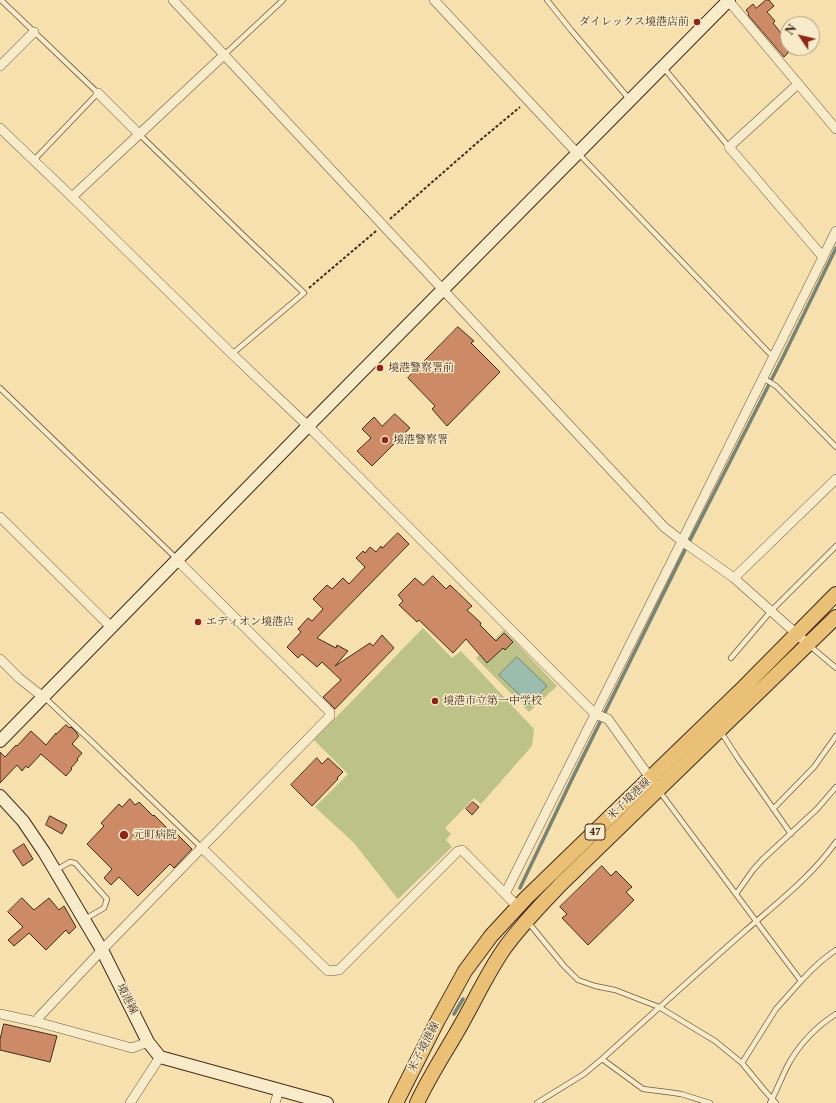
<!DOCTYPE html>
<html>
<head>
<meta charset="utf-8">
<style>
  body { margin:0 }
  #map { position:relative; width:836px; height:1103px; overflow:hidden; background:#f5e0ae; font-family:"Libre Caslon Text",serif }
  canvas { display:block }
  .north { position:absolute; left:780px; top:16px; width:40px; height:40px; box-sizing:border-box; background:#f8ebca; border:1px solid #af9e85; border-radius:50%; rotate:305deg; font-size:11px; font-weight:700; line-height:16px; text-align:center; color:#422b1d }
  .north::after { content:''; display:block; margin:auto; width:14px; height:18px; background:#8f2418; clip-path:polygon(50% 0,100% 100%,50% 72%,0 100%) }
</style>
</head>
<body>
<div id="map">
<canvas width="836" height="1103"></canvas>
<div class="north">N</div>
</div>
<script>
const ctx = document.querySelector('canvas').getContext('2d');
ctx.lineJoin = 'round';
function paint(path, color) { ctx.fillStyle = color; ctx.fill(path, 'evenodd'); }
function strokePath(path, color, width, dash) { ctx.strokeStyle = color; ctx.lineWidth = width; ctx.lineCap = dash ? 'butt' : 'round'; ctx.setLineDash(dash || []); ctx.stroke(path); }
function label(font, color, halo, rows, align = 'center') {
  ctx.font = font + ' "Libre Caslon Text","Noto Serif JP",serif'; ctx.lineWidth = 3; ctx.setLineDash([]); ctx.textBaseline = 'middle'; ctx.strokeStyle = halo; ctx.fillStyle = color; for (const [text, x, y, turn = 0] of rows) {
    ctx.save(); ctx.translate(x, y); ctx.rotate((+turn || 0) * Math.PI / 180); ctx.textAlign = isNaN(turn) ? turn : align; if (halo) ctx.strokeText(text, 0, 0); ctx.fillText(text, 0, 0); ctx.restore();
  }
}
const green = new Path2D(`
  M423 628 452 658 461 651 534 729 532 746 481 804 474 798 445 828 451 834 446 840 452 847 398 899 354 843 315 807 348 774 314 740Z
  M504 630 557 686 529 712 476 658Z`);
const water = new Path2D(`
  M517 657 547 686 529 704 499 675Z`);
const stream = new Path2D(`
  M520 888 573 777 678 564 784 355 836 248
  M454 1014 463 999`);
const building = new Path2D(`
  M766 0H769L774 6 767 12 775 21 773 23 788 42V53L784 57 748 15 749 14 746 10 753 4 756 8Z
  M458 327 474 341 471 343 500 372 447 426 432 409 435 406 408 378Z
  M395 414 410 428 372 466 357 451 371 438 362 429 374 417 382 426Z
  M398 533 409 544 317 638 336 648 337 645 348 651 335 666 370 643 373 646 382 635 394 648 335 709 323 697 341 680 322 662 317 667 302 654 298 658 287 647 301 632 298 629 308 618 312 621 323 609 313 599 327 585 332 589 343 578 349 584 365 567 356 558 363 551 365 553 370 547 376 552 381 546 382 548Z
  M433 576 446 589 450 585 472 606 467 610 481 623 480 625 496 641 504 633 513 642 505 650 503 648 487 663 466 639 453 653 419 620 417 622 399 605 403 601 398 595 415 578 423 585Z
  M66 725 70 728 71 727 77 733V734L79 736 72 744 82 753 77 759 78 760 71 768 72 769 66 776 41 754 28 768 26 766 22 771 17 765 0 783V752L5 757 16 745 17 746 31 731 46 745 56 733V734Z
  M317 758 322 764 328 758 343 772 337 778 338 779 312 806 291 785Z
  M130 799 135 805 139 802 153 816 154 815 171 832 173 830 192 849 174 868 170 864 138 896 119 877 111 885 104 878 112 869 87 844 104 826 101 823 119 804 122 807Z
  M473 802 479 807 472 815 466 809Z
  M50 816 67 825 62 834 46 825Z
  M24 844 33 859 23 866 13 851Z
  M602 866 611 876 616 871 632 887 626 892 634 900 588 945 562 918 567 914 560 907Z
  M22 898 34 910 49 898 59 910 64 906 76 927 69 934 66 930 46 950 29 933 14 946 8 940 23 927 8 912Z
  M4 1024 57 1036 50 1062 0 1050V1040Z`);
const path = new Path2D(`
  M390 219 478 142 520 107
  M309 288 376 231`);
const lane = new Path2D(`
  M1 0 98 93 34 160
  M547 0 571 30 630 100
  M224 55 283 0
  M663 67 729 147
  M139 134 243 235 304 293 232 354
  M578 153 773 357
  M763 378 776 386 836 447
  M0 388 177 559
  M810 646 836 668
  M731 658 771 611 836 546
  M44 697 92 742 202 848
  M721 732 737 757 791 834
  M660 792 756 921 801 981 776 1009 742 1063 765 1091 776 1103
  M773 809 814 767 836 736
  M56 870 70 862 75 863 107 899 104 908 85 919
  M736 894 753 870 763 859 817 809 836 787
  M528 922 564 966 578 980 595 986 615 990 659 1007 715 1041 742 1063
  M801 981C812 969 822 959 836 950
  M602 1059C650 1016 697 973 745 931 777 903 811 877 836 842
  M537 1103 584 1074 602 1059 643 1089 667 1092 681 1094 710 1103
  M770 1103C777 1090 782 1076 789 1063 800 1044 817 1026 836 1014`);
const street = new Path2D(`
  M173 0 653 515 664 527 682 541 734 578 808 644
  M434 0 577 153
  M728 0 836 129
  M0 66 34 32
  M798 84 729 147 823 257
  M98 93 139 134
  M0 128 72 197 232 354 308 426 595 714 608 719 653 782
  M72 197 224 55
  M0 517 111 627
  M734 578 836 479
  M0 659 19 678 43 697
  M202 848 328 971 339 970 458 851 462 850 518 907
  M505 894 682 541 836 231
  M0 1014 37 1022 132 1048 148 1042
  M37 1022 39 1017 102 950 330 716V712L177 560
  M130 1103 160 1057
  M275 1103 279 1090`);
const secondary = new Path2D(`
  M0 741 308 426 729 0
  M0 796 23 821 44 852 102 950 148 1042 160 1057 327 1103`);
const primary = new Path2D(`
  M396 1103 438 1020 465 971 491 936 526 898 743 688 836 594
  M417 1103C430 1075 447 1050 462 1023 476 998 488 972 504 949 521 925 541 905 561 884L836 617`);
const markers = [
  [697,22,4,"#8f2418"],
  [380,368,4,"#8f2418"],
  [385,440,4,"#8f2418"],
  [198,622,4,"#8f2418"],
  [435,701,4,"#8f2418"],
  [124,835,5,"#8f2418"]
];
const shields = [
  [595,832,20]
];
const shieldNames = [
  ["47",595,832]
];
const poiNames = [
  ["ダイレックス境港店前",689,22,"right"],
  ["境港警察署前",388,368],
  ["境港警察署",393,440],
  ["エディオン境港店",206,622],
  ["境港市立第一中学校",443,701],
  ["元町病院",133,835]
];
const streetNames = [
  ["米子境港線",629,799,-44],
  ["境港線",127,999,63],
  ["米子境港線",424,1047,-63]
];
paint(green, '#bdc289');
paint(water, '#9cbdae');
strokePath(water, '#788374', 1);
strokePath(stream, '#788374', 3.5);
paint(building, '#cd8a66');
strokePath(building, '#422b1d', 1);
strokePath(lane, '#6f5841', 6);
strokePath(street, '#6f5841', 10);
strokePath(secondary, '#422b1d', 14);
strokePath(primary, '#422b1d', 16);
strokePath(path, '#422b1d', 2, [3, 2]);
strokePath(lane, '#f8ebca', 4.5);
strokePath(street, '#f8ebca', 9);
strokePath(secondary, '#f8ebca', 12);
strokePath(primary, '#eac077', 14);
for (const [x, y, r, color] of markers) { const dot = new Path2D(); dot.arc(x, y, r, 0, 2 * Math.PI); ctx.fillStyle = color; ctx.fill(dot); strokePath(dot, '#f8ebca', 1.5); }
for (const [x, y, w] of shields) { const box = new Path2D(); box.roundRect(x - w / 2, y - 8, w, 16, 3); ctx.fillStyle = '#f8ebca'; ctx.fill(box); strokePath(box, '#422b1d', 1); }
label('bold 10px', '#422b1d', null, shieldNames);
label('11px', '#422b1d', '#f8ebca', poiNames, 'left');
label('11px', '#422b1d', '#f8ebca', streetNames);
</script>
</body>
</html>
